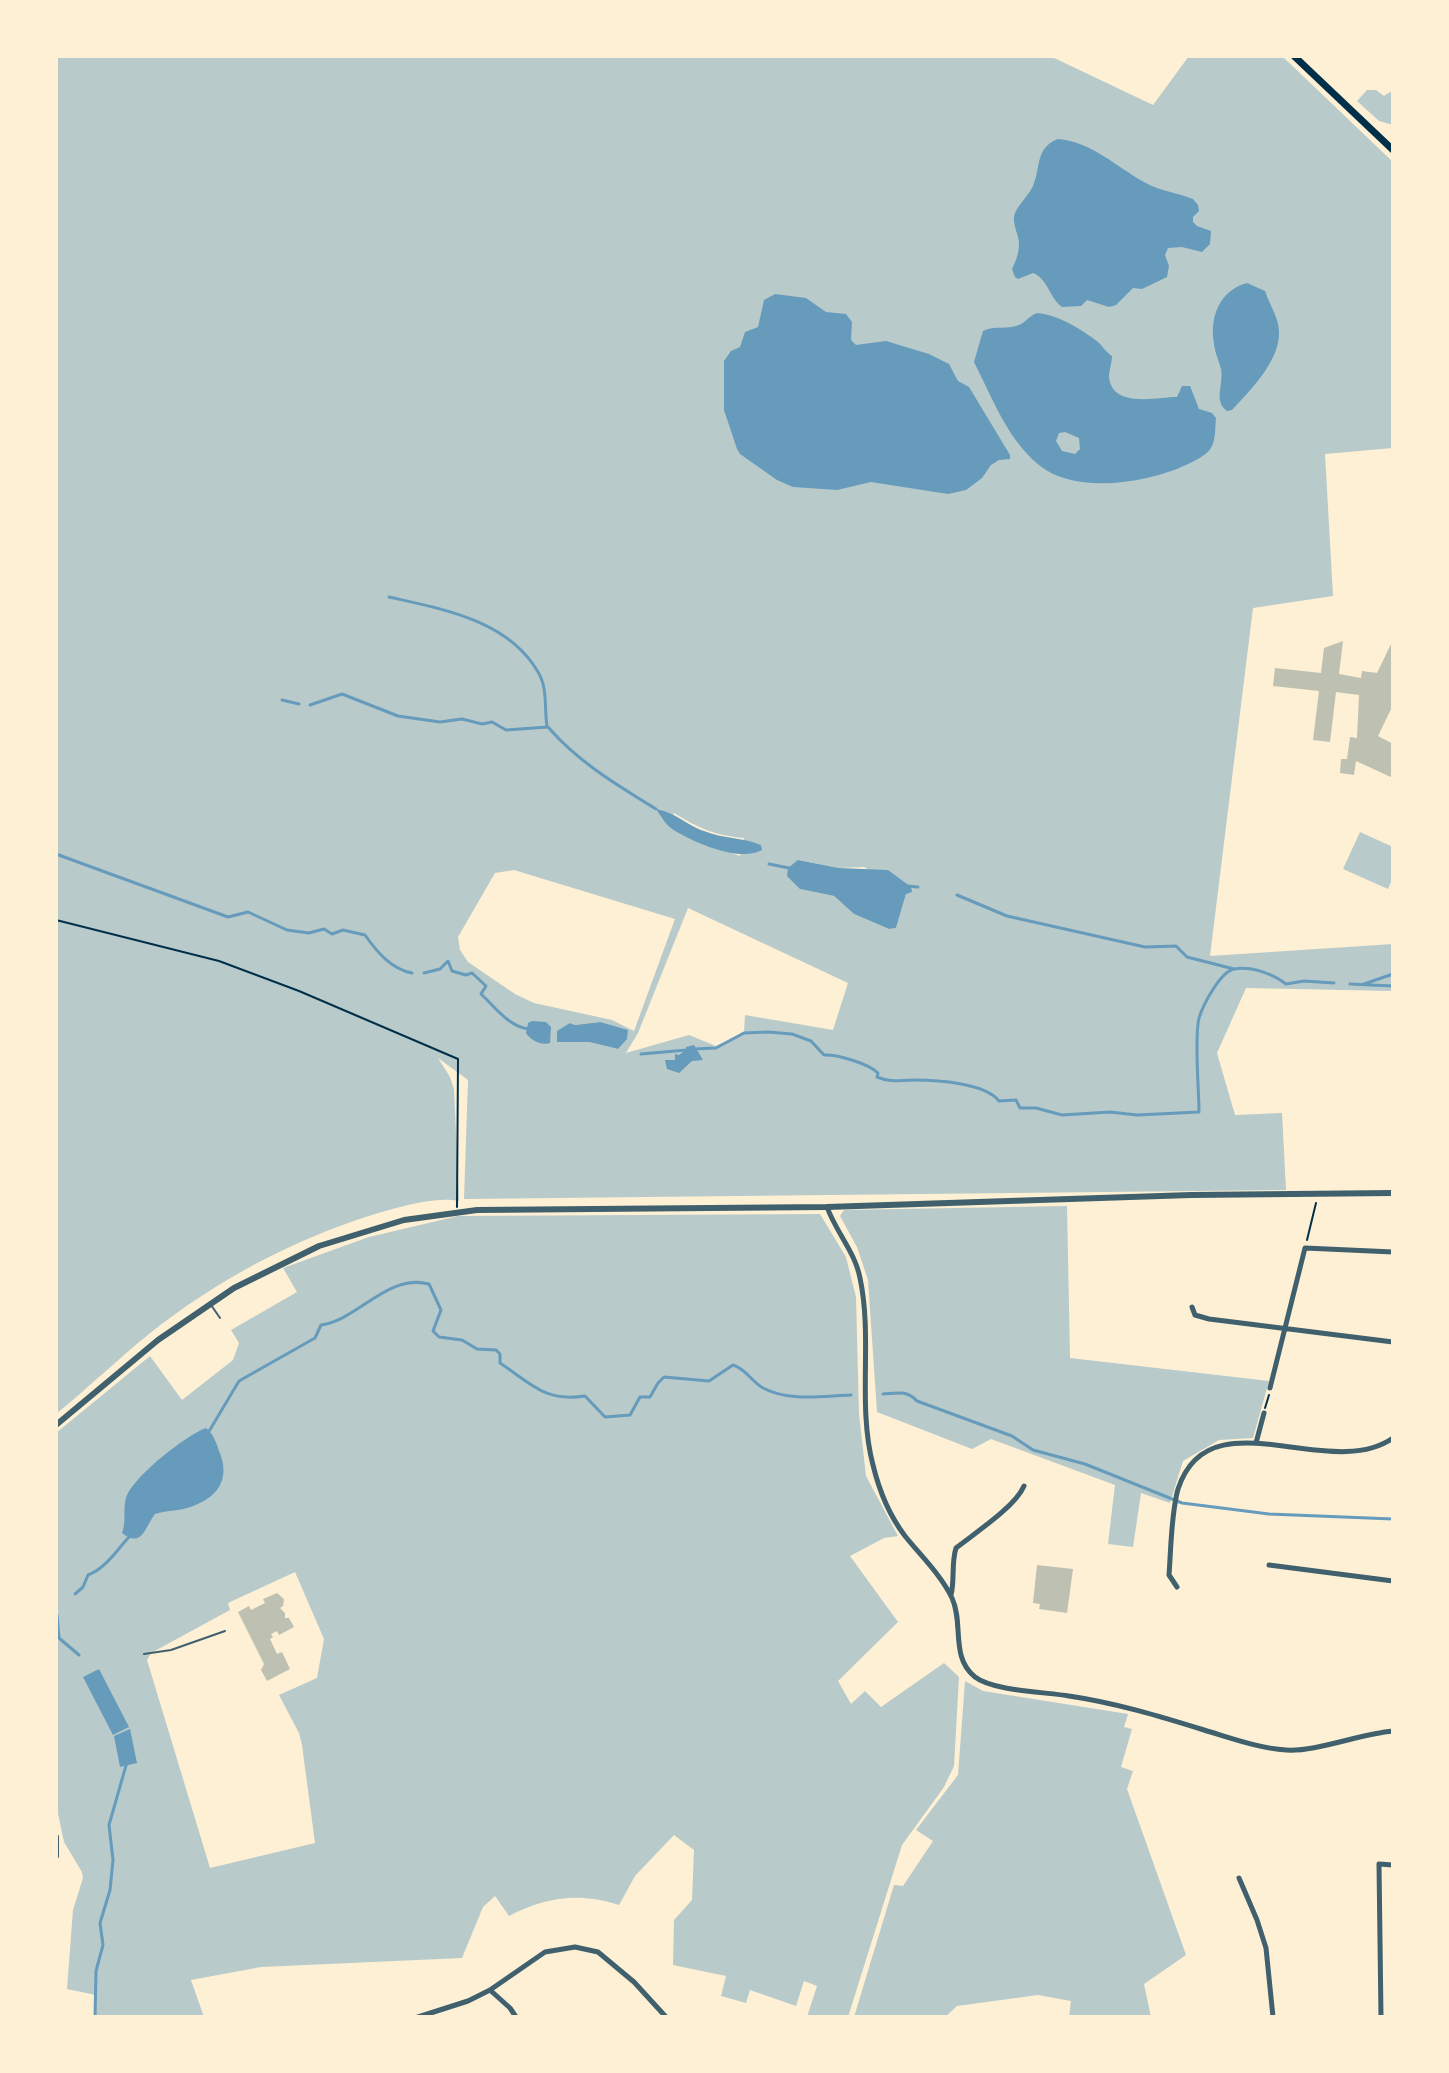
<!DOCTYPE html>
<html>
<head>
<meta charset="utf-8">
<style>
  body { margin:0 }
  #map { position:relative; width:1449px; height:2073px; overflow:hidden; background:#fdf0d5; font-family:Roboto,sans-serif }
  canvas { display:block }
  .frame { position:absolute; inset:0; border:58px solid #fdf0d5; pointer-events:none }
</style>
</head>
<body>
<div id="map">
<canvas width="1449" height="2073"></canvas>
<div class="frame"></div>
</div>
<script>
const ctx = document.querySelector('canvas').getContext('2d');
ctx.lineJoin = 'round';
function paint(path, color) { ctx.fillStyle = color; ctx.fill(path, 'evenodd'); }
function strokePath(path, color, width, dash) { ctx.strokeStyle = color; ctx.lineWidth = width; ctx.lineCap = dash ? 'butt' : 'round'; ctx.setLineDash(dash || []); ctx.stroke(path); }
const green = new Path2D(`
  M56 56H1050L1153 105 1189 56H1282L1393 162V448L1325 454 1333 596 1253 608 1210 956 1393 944V991L1246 988 1217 1053 1235 1115 1282 1113 1286 1190 464 1199 468 1080 438 1058 450 1077 454 1089 459 1201C434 1196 400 1207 375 1214 292 1240 217 1280 149 1334 117 1360 88 1388 56 1414ZM674 813C698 828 716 836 744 838L740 856 695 840 669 827ZM798 860 839 868 864 867 906 894 896 928 889 929 854 914 834 896 800 889ZM514 870 675 919 634 1031 612 1020 534 1003 515 994 468 962 460 950 458 937 495 873ZM688 908 848 983 833 1030 745 1015 744 1032 716 1046 689 1035 626 1053 638 1033ZM600 1022 618 1049 589 1042H557L570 1023 575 1025Z
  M1367 90H1376L1384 96 1390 92 1393 94V125L1379 121 1357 101Z
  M1360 832 1393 847V877L1388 889 1343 869Z
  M1067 1206 1070 1358 1269 1381 1253 1438 1219 1440 1183 1461 1170 1503 1141 1493 1133 1547 1108 1544 1115 1485 991 1439 972 1449 877 1412 868 1280 857 1247 840 1216 844 1210Z
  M820 1214 846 1257 856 1297 859 1414 866 1476 898 1536 884 1538 850 1556 898 1622 838 1681 851 1704 865 1691 881 1707 944 1663 959 1677 954 1766 944 1787 902 1845 848 2017H807L817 1986 804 1981 796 2006 750 1990 746 2003 721 1996 726 1976 673 1965 674 1920 692 1900 694 1850 674 1835 635 1876 619 1905C579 1892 545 1897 509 1916L495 1896 483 1907 462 1958 261 1967 191 1980 204 2017H94L96 1995 67 1989 73 1910 83 1878 82 1872 64 1842 56 1804V1433L150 1356 182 1400 233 1360 239 1343 231 1330 297 1292 283 1268 369 1237 458 1216ZM295 1572 324 1639 317 1678 279 1695 299 1733 302 1745 315 1843 210 1868 147 1660 151 1653 230 1610 228 1603Z
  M965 1681 983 1691 1128 1714 1124 1727 1132 1729 1121 1767 1133 1771 1127 1789 1186 1955 1144 1984 1151 2017H1069L1071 2001 1038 1995 957 2006 945 2017H854L894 1885 903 1886 933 1841 916 1830 958 1775Z`);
const water = new Path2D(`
  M1058 139C1092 142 1115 166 1144 182 1159 191 1176 192 1193 199L1198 205 1199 211 1193 217V222L1197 226 1211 231 1210 244 1202 252 1182 247 1168 248 1165 255 1169 266 1167 277 1142 289 1133 288 1116 305 1109 307 1087 300 1081 306 1062 307C1049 297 1048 279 1033 273L1018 279 1015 277 1012 269C1016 261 1019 253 1019 244 1019 234 1011 223 1015 213 1019 204 1028 196 1033 186 1041 167 1035 148 1058 139Z
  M1247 283 1265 291C1268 301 1274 310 1277 320 1288 354 1252 388 1232 410L1227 411C1213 401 1224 384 1221 369 1219 361 1215 353 1214 344 1209 317 1220 290 1247 283Z
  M775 294 806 298 826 312 846 314 852 322 851 340 856 345 886 341 929 354 949 364 958 381 969 387 1010 455V459L999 460 991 465 982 478 966 490 948 494 871 482 837 490 793 487 777 480 740 454 737 449 724 410V361L731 351 740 347 745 332 758 327 764 300Z
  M1037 313C1059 315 1081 329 1098 342 1103 347 1106 352 1112 356 1112 363 1109 369 1109 376 1111 409 1157 397 1177 397L1182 386H1190L1199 409 1212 413 1216 418C1215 427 1216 439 1211 448 1206 456 1194 461 1186 465 1147 483 1075 495 1039 465 1007 439 992 397 974 362L983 331C994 325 1007 330 1019 325 1026 322 1029 316 1037 313ZM1065 432 1079 438 1080 449 1075 454 1062 451 1056 441 1059 433Z
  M656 809C679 814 684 824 704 831 723 839 742 837 761 845L762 850C739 863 693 842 672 829 665 824 661 816 656 809Z
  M798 860 839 868 888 870 911 887 912 892 906 894 896 928 889 929 854 914 834 896 800 889 787 876 788 868Z
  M532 1021 546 1022 551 1027 550 1043C542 1046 530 1040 526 1033L528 1023Z
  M600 1022 628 1030 627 1039 618 1049 589 1042H557V1031L570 1023 575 1025Z
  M694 1045 703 1060 692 1061 679 1073 667 1069 665 1060H675V1054L679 1055 686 1050V1047Z
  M206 1428C215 1435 217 1446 221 1456 229 1481 217 1497 193 1506 182 1511 167 1510 155 1514 145 1527 142 1549 122 1533 127 1520 122 1507 127 1495 137 1474 185 1436 206 1428Z
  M99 1669 129 1727 113 1735 83 1677Z
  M130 1729 137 1763 120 1767 114 1736Z`);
const stream = new Path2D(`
  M389 597C442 609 508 620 538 672 548 688 544 708 547 726
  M282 700 299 704
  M310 705 342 694 398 716 440 722 462 719 482 724 492 722 506 730 548 727C578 762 617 785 656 809
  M56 854 228 917 248 912 287 930 309 933 324 929 332 934 343 930 365 935C377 952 391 969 412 973
  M769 864 789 868
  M907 886 918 887
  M957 895 1007 916 1145 947 1176 946 1187 957 1234 969
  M424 973 440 969 448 961 452 971 466 975 472 973 486 986 481 994C495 1007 509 1027 529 1029
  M1350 984 1393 986
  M1364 984 1393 974
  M694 1049 716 1048 744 1033 768 1032 792 1034 811 1041 824 1055C837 1054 869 1064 878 1073L877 1077C892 1083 899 1080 914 1080 937 1080 985 1083 999 1101L1016 1100 1020 1108H1036L1062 1115 1110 1112 1137 1115 1199 1112C1199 1088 1194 1039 1199 1018 1203 1005 1220 972 1234 969 1252 966 1273 974 1286 984L1304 981 1334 983
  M641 1054 687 1050
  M883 1394C897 1393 907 1390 917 1401L1012 1436 1033 1450 1085 1464 1182 1503 1269 1514 1393 1519
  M208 1433 239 1381 315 1338 321 1325C358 1320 388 1273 429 1284L441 1310 433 1331 439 1337 462 1340 477 1349 496 1350 500 1354V1363C533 1385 545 1402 585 1396L605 1417 630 1415 640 1397H650L658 1383 664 1377 709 1381 733 1365C746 1369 751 1381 763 1388 790 1402 822 1396 851 1395
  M75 1594 83 1587 88 1575C106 1568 116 1551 129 1537
  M57 1615 59 1638 79 1655
  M95 2017 96 1971 103 1945 100 1923 110 1890 113 1860 109 1825 127 1762`);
const building = new Path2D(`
  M1393 640V705L1378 736 1393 744V778L1356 761 1354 775 1340 773 1341 759H1347L1350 737 1357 738 1359 695 1336 692 1330 742 1313 740 1319 691 1273 686 1275 668 1321 673 1324 648 1343 641 1339 674 1361 678 1362 671 1377 673Z
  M1037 1565 1073 1569 1067 1613 1039 1609 1040 1604 1033 1603Z
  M277 1593 284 1599 283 1606 280 1608 285 1613V1618H289L294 1627 279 1635 277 1631 271 1634 273 1637 270 1639 277 1654 282 1652 290 1669 267 1681 261 1670 264 1664 238 1612 249 1606 251 1610 265 1603 263 1599Z`);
const path = new Path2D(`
  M56 920 219 961 299 991 458 1059 457 1207
  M1307 1240 1316 1203
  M1265 1408 1269 1395`);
const service = new Path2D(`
  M211 1305 220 1318
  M144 1654 171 1650 225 1631`);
const minor = new Path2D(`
  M827 1207C836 1232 855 1252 860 1278 873 1339 857 1404 873 1465 879 1490 889 1515 905 1536 921 1556 941 1575 952 1598 964 1624 950 1657 975 1677 993 1691 1046 1692 1069 1696 1116 1703 1159 1716 1204 1730 1231 1738 1258 1748 1286 1750 1316 1752 1359 1734 1393 1731
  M1192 1307 1195 1315 1209 1319 1393 1342
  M1270 1388 1305 1248 1393 1252
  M1256 1443 1264 1413
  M1269 1565 1393 1581
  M1177 1587 1169 1575C1171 1549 1171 1514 1178 1489 1209 1394 1329 1483 1393 1438
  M951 1595C955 1579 951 1564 956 1548 975 1533 1015 1507 1024 1486
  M1239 1878 1257 1920 1266 1948 1273 2017
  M490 1990 510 2008 516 2017
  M418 2017 468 2001 490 1990 545 1952 575 1947 598 1952 634 1982 666 2017
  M1381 2017 1379 1864 1393 1865`);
const tertiary = new Path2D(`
  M56 1425 158 1340 234 1288 319 1246 404 1220 477 1210 827 1207 1191 1195 1393 1193
  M56 1837V1856`);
const secondary = new Path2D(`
  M1294 56 1393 150`);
paint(green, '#b9caca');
paint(water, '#669bbc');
strokePath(stream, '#669bbc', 3);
paint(building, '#bec0b2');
strokePath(path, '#003049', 2);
strokePath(service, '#3f606c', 2);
strokePath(minor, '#3f606c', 5);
strokePath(tertiary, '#3f606c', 6);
strokePath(secondary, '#003049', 7);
</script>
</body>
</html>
